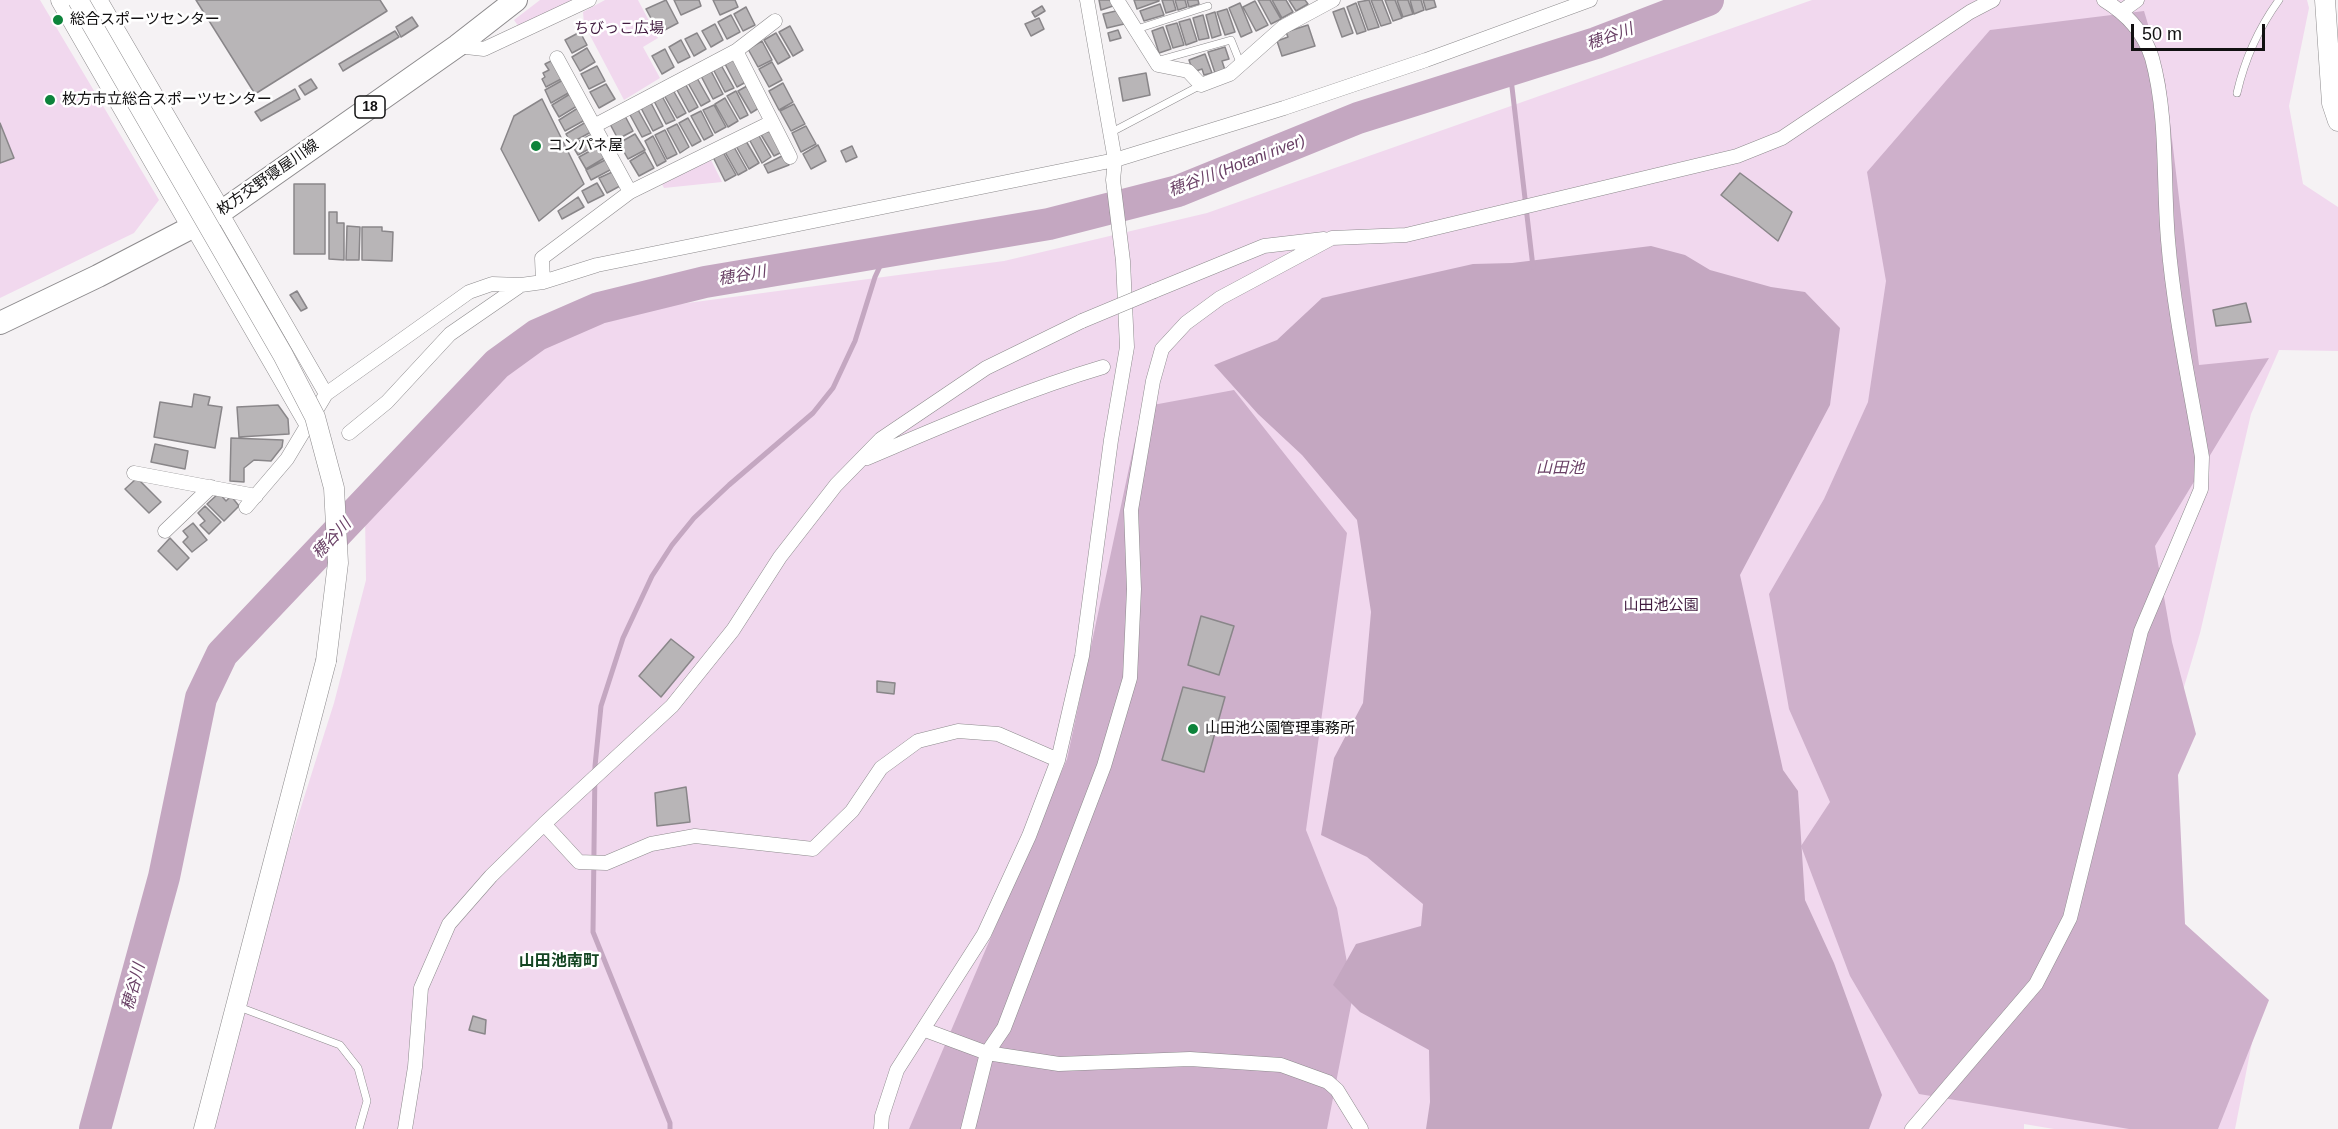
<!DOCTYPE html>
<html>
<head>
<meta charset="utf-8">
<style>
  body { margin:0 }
  #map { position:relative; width:2338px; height:1129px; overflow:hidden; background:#f5f2f4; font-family:Helvetica,sans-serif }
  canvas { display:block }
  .scale { position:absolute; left:2131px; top:24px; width:134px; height:27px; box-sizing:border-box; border:3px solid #111011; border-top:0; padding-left:8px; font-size:18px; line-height:21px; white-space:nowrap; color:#111011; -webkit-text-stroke:4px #fff; paint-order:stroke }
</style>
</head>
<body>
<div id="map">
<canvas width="2338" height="1129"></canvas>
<div class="scale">50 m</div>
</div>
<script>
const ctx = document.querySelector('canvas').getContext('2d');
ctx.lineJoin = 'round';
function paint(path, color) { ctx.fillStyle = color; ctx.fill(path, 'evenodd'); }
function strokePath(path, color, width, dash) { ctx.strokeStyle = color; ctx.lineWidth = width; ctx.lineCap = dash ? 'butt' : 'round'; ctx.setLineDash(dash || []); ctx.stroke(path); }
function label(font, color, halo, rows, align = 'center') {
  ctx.font = font + ' Helvetica,"Noto Sans JP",sans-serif'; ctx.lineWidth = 5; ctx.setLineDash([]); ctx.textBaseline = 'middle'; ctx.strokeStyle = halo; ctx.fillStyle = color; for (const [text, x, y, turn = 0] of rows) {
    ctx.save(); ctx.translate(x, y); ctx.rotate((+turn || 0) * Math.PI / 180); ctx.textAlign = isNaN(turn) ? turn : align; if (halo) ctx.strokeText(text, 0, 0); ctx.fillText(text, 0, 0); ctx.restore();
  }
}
const green = new Path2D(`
  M0 0H40L159 200 134 233 0 298Z
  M540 0H574L519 27 514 20Z
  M605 0H638L658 38 643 47 660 78 624 100 584 24 583 12Z
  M1812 0H2307L2309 8 2289 106 2303 184 2338 207V351L2279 350 2251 414 2200 633 2159 771 2174 931 2260 1002 2235 1129H2054L2024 1124V1129H199L334 703 366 580 365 514C423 451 478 380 552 337 570 326 593 320 612 313L1004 261 1207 213Z
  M711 160 722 182 664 188 662 184Z`);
const forest = new Path2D(`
  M2144 11 2165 81 2199 365 2269 358 2155 546 2172 642 2196 734 2178 775 2185 924 2269 1000 2218 1129H2129L1919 1094 1850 976 1801 846 1830 802 1789 709 1769 594 1824 499 1868 402 1886 281 1867 172 1990 30Z
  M1234 390 1347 533 1306 830 1337 908 1353 995 1327 1129H909L1067 759 1142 407Z`);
const water = new Path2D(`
  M1651 246 1685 255 1710 270 1771 287 1805 292 1840 328 1830 405 1740 575 1783 770 1798 791 1805 900 1834 963 1882 1095 1869 1129H1426L1430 1102 1429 1050 1360 1012 1333 985 1356 944 1421 926 1423 904 1367 857 1321 835 1334 758 1363 703 1371 612 1357 520 1302 455 1258 414 1214 365 1277 340 1322 298 1473 264 1512 263Z`);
const stream = new Path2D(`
  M1510 70 1533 267
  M670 1129V1123L593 932 595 766 601 706 623 638 652 576 672 545 694 518 729 485 813 413 833 388 855 341 875 277 887 251`);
const river = new Path2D(`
  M95 1129 164 877 201 698 222 654 497 364 537 335 599 308 705 282 1049 224 1178 191 1358 118 1596 43 1708 0`);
const building = new Path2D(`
  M196 0H380L387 11 255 94Z
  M666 0 678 23 659 33 646 9Z
  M674 0H699L701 6 681 15Z
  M713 0H735L738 7 720 15Z
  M1099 0H1112L1113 6 1101 10Z
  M1134 0H1159V1L1137 9Z
  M1162 0H1173L1176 10 1166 13Z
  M1175 0H1185L1187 7 1178 10Z
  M1187 0H1198L1199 4 1189 7Z
  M1258 0H1270L1281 19 1271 24Z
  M1272 0H1286L1293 12 1282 18Z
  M1289 0H1305L1308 4 1296 11Z
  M1369 0 1379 27 1368 30 1358 2Z
  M1371 0H1382L1391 23 1381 26Z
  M1385 0H1395L1402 18 1393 21Z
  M1397 0H1408L1413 14 1403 17Z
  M1410 0H1421L1424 10 1414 14Z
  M1423 0H1434L1436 7 1426 10Z
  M1255 1 1268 25 1256 31 1243 7Z
  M1240 3 1252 32 1241 37 1229 8Z
  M1356 3 1366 31 1357 34 1347 7Z
  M1160 4 1164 15 1144 21 1140 11Z
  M1042 6 1045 11 1035 17 1032 12Z
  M746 7 755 25 743 31 734 14Z
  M1344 8 1353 33 1342 37 1333 12Z
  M1227 9 1235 32 1225 35 1217 12Z
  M1120 10 1124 24 1107 28 1103 14Z
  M1215 12 1221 35 1212 38 1206 15Z
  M731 15 740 32 727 39 718 22Z
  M1203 15 1209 38 1199 40 1193 18Z
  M412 17 418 26 401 37 396 27Z
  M1039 18 1044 29 1031 36 1025 24Z
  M1190 19 1197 41 1186 45 1179 22Z
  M1177 23 1184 45 1173 48 1166 26Z
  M715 24 723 40 711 47 702 31Z
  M1308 25 1315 46 1282 56 1277 41 1288 37 1286 32Z
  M790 26 803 50 793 56 779 32Z
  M1163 27 1171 49 1159 53 1152 31Z
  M1118 30 1121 38 1110 41 1108 33Z
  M395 31 399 37 343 71 339 64Z
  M580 32 587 45 572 53 565 40Z
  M697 33 706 49 694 56 685 39Z
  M776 33 790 57 778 64 764 40Z
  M681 40 690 57 678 63 669 47Z
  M762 41 772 60 758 67 748 49Z
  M1225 47 1229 59 1222 61 1225 70 1215 73 1208 52Z
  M587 48 595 62 580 71 572 57Z
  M665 49 674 67 662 74 652 56Z
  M1205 54 1212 73 1204 75 1202 69 1193 72 1189 60Z
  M734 59 746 82 737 87 725 64Z
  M553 60 563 78 546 87 542 79 545 77 543 73 549 70 545 64Z
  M772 62 782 80 769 87 759 69Z
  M721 65 734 88 725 92 713 69Z
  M597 66 605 81 589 89 581 74Z
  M711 71 723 94 713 99 701 76Z
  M1146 73 1150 95 1123 101 1119 78Z
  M697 78 710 101 701 106 688 83Z
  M311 79 317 88 305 95 299 86Z
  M563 80 570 92 551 103 545 90Z
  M783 83 793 102 779 110 769 91Z
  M606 84 615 99 599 108 590 92Z
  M686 85 698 107 689 112 677 90Z
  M747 86 759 108 751 113 738 91Z
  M295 89 300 99 261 121 255 112Z
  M673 90 686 113 677 118 664 95Z
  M736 91 748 115 740 119 727 96Z
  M570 94 577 106 559 117 552 105Z
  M662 96 675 120 666 124 654 101Z
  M725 98 738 121 728 127 715 104Z
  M542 99 584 184 539 221 501 149 514 116Z
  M651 103 663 126 653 131 641 108Z
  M794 104 805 124 791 131 780 111Z
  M714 105 726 127 715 133 703 110Z
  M578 108 585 120 565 131 559 120Z
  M637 108 651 133 642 137 629 113Z
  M701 111 713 135 704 140 691 116Z
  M625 116 633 131 618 139 610 124Z
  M688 118 701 141 692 146 679 123Z
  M586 122 591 132 571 143 566 134Z
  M0 123 14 158 0 163Z
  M677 124 689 147 680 153 667 129Z
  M806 126 816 144 801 152 792 133Z
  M767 129 768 132 771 130 784 151 774 156 760 133Z
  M665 130 677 154 667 159 655 135Z
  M592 134 598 144 578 155 572 145Z
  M635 134 645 150 628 159 619 143Z
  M758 134 771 157 762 163 749 139Z
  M653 136 666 161 657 166 645 141Z
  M746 141 759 163 749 169 736 146Z
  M818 145 826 161 811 169 803 154Z
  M599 146 606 157 586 169 579 157Z
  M852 146 857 157 846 162 841 151Z
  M734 147 747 170 738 175 725 152Z
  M645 152 654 168 639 176 630 161Z
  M723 152 736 175 725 181 713 157Z
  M784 155 789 165 768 173 764 165Z
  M607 159 612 169 591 180 586 170Z
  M612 172 620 186 607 193 599 178Z
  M1740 173 1792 212 1778 241 1721 195Z
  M597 183 604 195 588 203 582 191Z
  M294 184H325V254H294Z
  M578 197 584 207 562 219 558 211Z
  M329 212H337V223H344V260L329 259Z
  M347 226 360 227 359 260H346Z
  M362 227H382V231L393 232 392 261 362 260Z
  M297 291 307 308 301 311 290 295Z
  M2246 303 2251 322 2216 326 2213 310Z
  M194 394 210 397 208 405 222 407 215 448 154 437 160 402 192 407Z
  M278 405 288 419 289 434 239 437 237 407Z
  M231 438 283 440 282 447 271 461 254 460 244 468V482L230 481Z
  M155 444 188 451 185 469 151 462Z
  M137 478 161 502 149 513 125 489Z
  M219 493 226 501 231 496 239 506 224 521 207 504Z
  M205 506 221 522 209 534 200 525 205 521 198 513Z
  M193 523 207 540 192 552 183 542 188 537 183 531Z
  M170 538 189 558 177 570 158 551Z
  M1201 616 1234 626 1219 675 1188 665Z
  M671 639 694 657 661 697 639 676Z
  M877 681 895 683 894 694 877 692Z
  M1183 687 1225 697 1204 772 1162 760Z
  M686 787 690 822 657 826 655 793Z
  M473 1016 486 1020 485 1034 469 1030Z`);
const lane = new Path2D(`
  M1137 29 1208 6
  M1156 61 1231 40 1241 65
  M2237 93C2245 58 2258 29 2279 0
  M1110 133 1201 85
  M239 1007 340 1045 358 1068 367 1101 359 1129`);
const street = new Path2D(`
  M1117 0 1158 65 1188 71 1201 85 1230 74 1283 27 1333 0
  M2122 11 2137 0
  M457 46 484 49 589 0
  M736 51 790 157
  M557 58 630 192
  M594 126 736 51 775 21
  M221 212 326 394
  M193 229 307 426
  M543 282 542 258 630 192 772 122
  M1154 291 1264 246 1324 239
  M349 433 387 402 450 334 521 285 543 282 597 265 1115 160 1284 108 1426 60 1590 0
  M867 458C945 425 1022 391 1103 367
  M134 473 256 496
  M246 507 287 459 326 394 469 292 492 284 521 285
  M165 531 211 487
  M544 824 579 862 606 863 651 844 695 836 813 849 852 811 881 768 918 741 958 731 998 734 1058 760
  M925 1030 987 1053 1059 1064 1190 1059 1281 1065 1328 1082 1337 1090 1361 1129
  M405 1129 415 1067 421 988 449 924 491 876 544 824 672 706 733 630 780 557 836 485 881 439 986 368 1082 321
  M881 1129 882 1116 897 1070 984 934 1029 836 1058 760 1082 656 1111 440 1127 347 1123 261 1113 180 1115 160 1087 0
  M968 1129 987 1053 1004 1028 1104 766 1130 678 1134 589 1131 510 1153 381 1162 349 1186 323 1220 298 1332 238 1406 235 1737 156 1782 138 1970 12 1993 0
  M1912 1129 2036 984 2070 918 2141 631 2201 489 2202 457C2190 386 2174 313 2168 240 2163 181 2168 116 2152 58 2144 32 2127 14 2104 0`);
const secondary = new Path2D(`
  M61 0 193 229
  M97 0 221 212
  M2325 0 2332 103 2338 121
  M204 1129 326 661`);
const primary = new Path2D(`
  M0 323 98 276 221 212 457 46 516 0`);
const streetBridge = new Path2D(`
  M1082 321 1154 291`);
const secondaryBridge = new Path2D(`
  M78 0 283 355 315 417 334 488 338 563 326 661`);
const markers = [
  [58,20,6,"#0d833b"],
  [50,100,6,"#0d833b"],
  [536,146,6,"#0d833b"],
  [1193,729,6,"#0d833b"]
];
const shields = [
  [370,107,30]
];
const shieldNames = [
  ["18",370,107]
];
const poiNames = [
  ["総合スポーツセンター",70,20],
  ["枚方市立総合スポーツセンター",62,100],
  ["コンパネ屋",548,146],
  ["山田池公園管理事務所",1205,729]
];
const parkNames = [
  ["ちびっこ広場",619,29],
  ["山田池公園",1661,606]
];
const streetNames = [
  ["枚方交野寝屋川線",268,178,-35]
];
const waterNames = [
  ["穂谷川",1610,37,-20],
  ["穂谷川 (Hotani river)",1237,166,-21],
  ["穂谷川",742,276,-10],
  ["山田池",1560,469],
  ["穂谷川",332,539,-47],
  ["穂谷川",134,987,-75]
];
const neighbourhoodNames = [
  ["山田池南町",559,962]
];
paint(green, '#f1d8ee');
paint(forest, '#ceb0cb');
paint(water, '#c4a7c1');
strokePath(stream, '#c4a7c1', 5);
strokePath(river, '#c4a7c1', 32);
paint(building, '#b8b5b7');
strokePath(building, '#898689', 1.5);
strokePath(lane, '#8d8b8d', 8);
strokePath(street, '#8d8b8d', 15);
strokePath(secondary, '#8d8b8d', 21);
strokePath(primary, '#8d8b8d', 24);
strokePath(lane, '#fff', 7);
strokePath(street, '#fff', 14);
strokePath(secondary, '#fff', 20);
strokePath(primary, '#fff', 22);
strokePath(streetBridge, '#8d8b8d', 15, []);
strokePath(secondaryBridge, '#8d8b8d', 21, []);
strokePath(streetBridge, '#fff', 14);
strokePath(secondaryBridge, '#fff', 20);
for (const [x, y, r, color] of markers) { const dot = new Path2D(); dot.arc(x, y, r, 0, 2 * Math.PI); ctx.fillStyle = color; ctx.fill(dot); strokePath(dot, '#fff', 2); }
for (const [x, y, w] of shields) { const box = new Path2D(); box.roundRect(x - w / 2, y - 11, w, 22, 4.5); ctx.fillStyle = '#fff'; ctx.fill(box); strokePath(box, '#111011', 1.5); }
label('bold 14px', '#111011', null, shieldNames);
label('15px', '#111011', '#fff', poiNames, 'left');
label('15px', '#411b3f', '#fff', parkNames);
label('15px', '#111011', '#fff', streetNames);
label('italic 16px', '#6a4166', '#fff', waterNames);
label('bold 16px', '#144522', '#fff', neighbourhoodNames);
</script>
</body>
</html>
